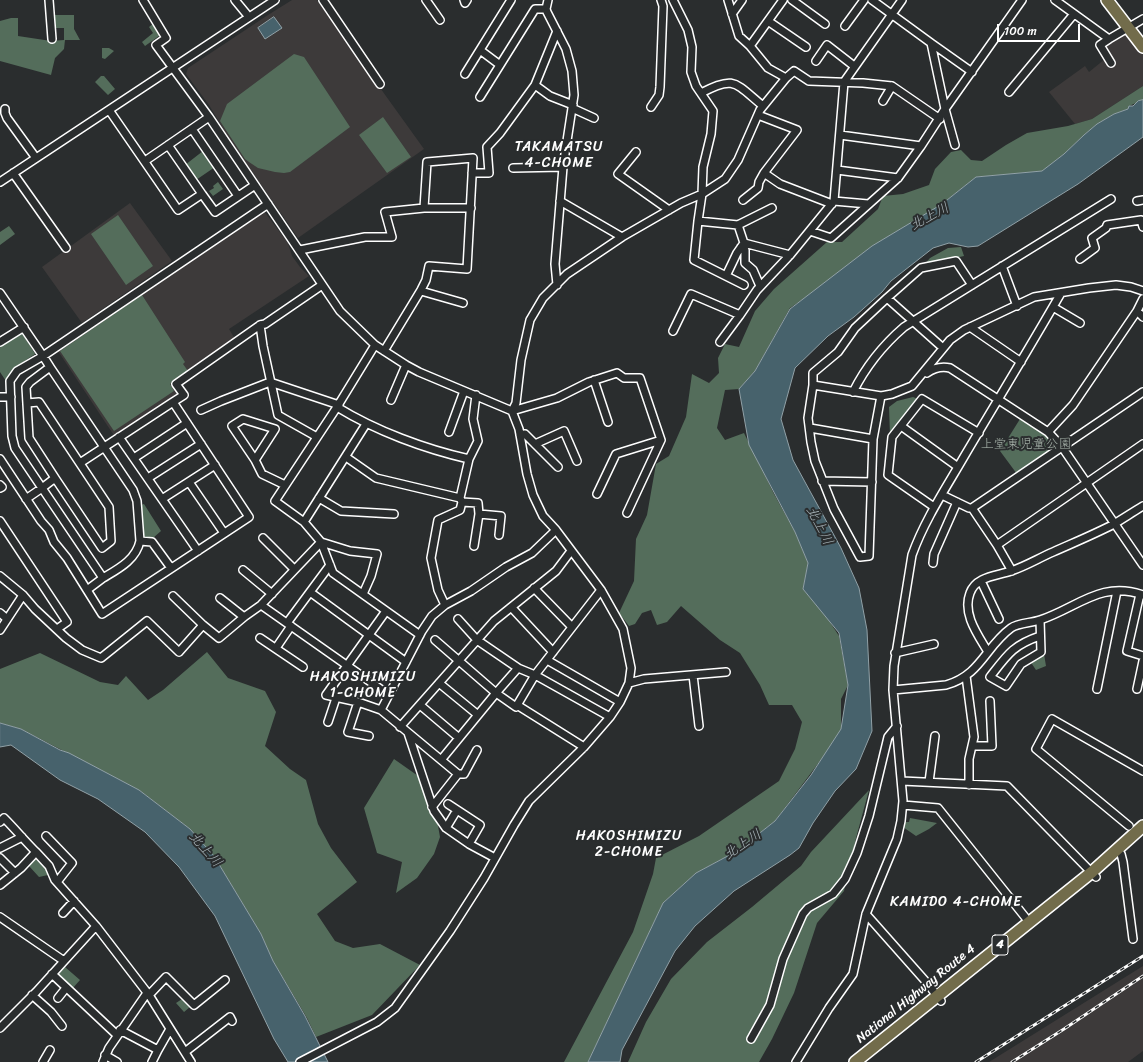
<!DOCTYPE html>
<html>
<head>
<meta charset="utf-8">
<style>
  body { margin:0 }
  #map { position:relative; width:1143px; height:1062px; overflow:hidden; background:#2a2d2e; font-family:Sriracha,sans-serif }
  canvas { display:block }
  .scale { position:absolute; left:997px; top:24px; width:83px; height:18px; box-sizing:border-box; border:2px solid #fff; border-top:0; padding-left:5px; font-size:12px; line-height:14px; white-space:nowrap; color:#fff; -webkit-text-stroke:3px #2a2d2e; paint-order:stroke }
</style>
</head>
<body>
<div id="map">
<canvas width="1143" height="1062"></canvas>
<div class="scale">100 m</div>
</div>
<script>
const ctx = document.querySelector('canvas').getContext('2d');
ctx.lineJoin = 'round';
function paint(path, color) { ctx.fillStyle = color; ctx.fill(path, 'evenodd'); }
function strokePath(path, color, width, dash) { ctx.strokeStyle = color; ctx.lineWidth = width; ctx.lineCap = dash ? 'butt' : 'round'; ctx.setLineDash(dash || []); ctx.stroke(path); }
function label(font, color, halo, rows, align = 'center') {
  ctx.font = font + ' Sriracha,"Klee One",sans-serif'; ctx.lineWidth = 4; ctx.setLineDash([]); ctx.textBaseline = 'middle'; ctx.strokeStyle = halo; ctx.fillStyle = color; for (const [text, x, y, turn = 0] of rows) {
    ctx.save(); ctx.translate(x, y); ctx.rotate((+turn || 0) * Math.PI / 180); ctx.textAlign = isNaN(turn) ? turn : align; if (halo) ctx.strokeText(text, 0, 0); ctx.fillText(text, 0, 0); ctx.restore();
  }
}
const built = new Path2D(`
  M292 0H317L424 149 298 238 228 137 209 105 186 74 188 68 268 15Z
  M1127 33 1143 54V86L1092 119 1075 124 1049 92 1085 66 1089 72 1105 59 1104 46Z
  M130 203 172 261 82 323 42 267Z
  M264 211 288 243 292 256 300 267 309 276 229 329 235 339 172 383 179 393 178 395 115 437 58 351Z
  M1143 966V1051L1128 1062H989Z`);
const green = new Path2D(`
  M52 15H74V29L80 40H65L64 49 55 58 51 75 0 61V21L11 18H18V36L51 41 64 40V28H54Z
  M154 23 160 33 159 36 145 46 142 42 153 33 149 27Z
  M102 48H109L114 51 105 59 102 58Z
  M294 54 304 57 350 127 290 172 284 173 275 172 258 168 249 162 245 159 220 121 227 104Z
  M101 76H104L115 89 108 95 95 82Z
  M1143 86V100L1129 106 1128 109 1114 114 1097 124 1084 135 1064 154 1042 172 976 177 942 204 790 308 755 371 739 389 725 390 717 428 725 440 744 433 774 494 795 532 808 563 803 589 826 616 839 636 848 685 841 699V729L829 749 775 821 737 851 696 873 663 903 588 1062H564L633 932 653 874 656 858 699 836 779 781 795 749 802 722 792 705H769L760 685 740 653 720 640 681 606 667 622 657 625 651 610 642 613 635 624 629 626 619 613 634 581 636 539 647 515 656 464 669 456 686 417 692 374 709 383 719 373 718 358 725 344 739 347 755 311 774 289 827 242H842L878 209 883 196 903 194 929 185 935 169 951 152 961 150 971 160 982 161 1006 145 1027 133 1068 126 1092 119Z
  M383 117 411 157 387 173 359 135Z
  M203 151 215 167 196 180 185 165Z
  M218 182 223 189 213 196 209 191 214 188 213 186Z
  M118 215 153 266 126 285 91 234Z
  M9 226 15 234 0 245V232Z
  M961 247 964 256 924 265 930 258 948 248Z
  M142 295 185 362 183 364 188 371 170 384 174 391 114 431 60 351Z
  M21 331 35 354 14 368 6 381 0 372V346Z
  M913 397 918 399 890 435 889 407 897 401Z
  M1020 419 1041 432 1054 444V449L1017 474 1000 451Z
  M144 504 161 531 153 538 144 537 141 505Z
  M207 652 228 678 265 691 276 712 265 746 290 769 306 780 318 824 331 848 357 882 317 914 335 941 353 948 380 944 420 965 372 1015 316 1037 307 1018 273 961 261 934 214 856 190 829 139 790 21 729 0 723V669L40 653 100 682 118 685 126 676 148 700 163 690Z
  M1044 654 1046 666 1036 670 1030 661Z
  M394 759 421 778 437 820 440 837 434 854 417 878 396 893 402 862 377 853 364 808Z
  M869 790 856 838 844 891 817 923 794 993 772 1039 759 1062H628L646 1022 671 979 707 942 752 907 801 866 811 852Z
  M910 818 937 823 929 829 916 836 903 827 904 822H909Z
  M35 859 45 867 48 875 39 877 29 866Z
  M65 967 80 980 72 989 59 976V973Z
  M182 999 190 1007 184 1012 176 1003Z`);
const water = new Path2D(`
  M274 17 282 28 265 39 258 28Z
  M1143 100V137L1078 184 978 246 968 247 949 243 933 248 891 281 882 292 854 317 828 336 795 368 781 419 793 460 841 548 859 588 867 630 872 731 856 769 835 791 813 823 799 848 790 855 734 891 695 926 675 951 622 1050 620 1062H588L663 903 696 873 737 851 775 821 811 775 841 729 848 685 839 633 803 589 808 563 795 532 749 445 739 389 755 371 790 309 872 246 942 204 976 177 1042 171 1064 154 1084 135 1097 124 1114 114 1128 109 1129 106H1133L1138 101Z
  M0 723 21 729 60 750 69 753 139 790 190 829 214 856 261 934 273 961 305 1016 328 1062H288L274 1039 215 916 179 867 145 832 98 799 60 780 11 745 0 747Z`);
const minor = new Path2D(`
  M49 0 52 39
  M143 0 166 38 156 45 209 117 340 311 375 345 406 365 419 372 512 411 557 398 589 382 617 373 624 378H640L661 440 627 513
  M235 0 249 17
  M323 0 380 84
  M426 0 440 20
  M464 0 465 3 467 0
  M548 0 546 9 547 12 566 49 572 71 574 95 563 167 555 264 557 285
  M673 0 688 30 692 47 691 72 696 86 713 111 711 134 703 167 702 194 698 221 738 225 744 243 790 255
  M728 0 739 36 750 46 768 68 786 78
  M792 0 825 24
  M872 0 931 43 945 109 955 145
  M1055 0 1109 39 1143 19
  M732 14 742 0
  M768 21 806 47
  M845 26 864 0
  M1109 39 1100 45 1111 63
  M931 43 972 72
  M750 46 783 0
  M480 50 500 65
  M816 61 827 45 854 66
  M465 74 511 0
  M535 85 550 96 573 105
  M1009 92 1074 14
  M701 93C735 75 735 83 763 106
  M480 97 535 9H546
  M883 101 892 86
  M651 107 659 95 660 87 663 6 661 0
  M572 108 594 118
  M5 109V113L7 118 36 158
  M109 110 178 210 202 194 215 212 255 185
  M192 129 238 196
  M840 135 921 146
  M168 145 202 194
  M636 152 618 174 669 210
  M145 161 209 117
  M513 168 563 167
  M837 170 898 178
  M13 173 66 248
  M472 173H489L487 147 500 133 535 85 557 31
  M764 173 780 184 832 204
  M0 182 275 0
  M743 200 758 188 759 182 764 173 797 130 758 115
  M560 201 622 237
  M834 201 868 204
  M1137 201 1143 200
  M424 208H471
  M698 221 694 260 744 285
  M738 225 772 208
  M810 231 831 238 898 178 921 146 945 109 1022 0
  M741 247 745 250V263L753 270 760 286
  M300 250 365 237H392L385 212 424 208 427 162 473 158 467 269 429 266 426 280 421 290 384 351
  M1080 259 1095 248 1092 238 1106 228 1107 225 1141 220 1143 227
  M1002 266 1017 306
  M726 276 737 253 744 243
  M421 291 463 303
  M0 293 43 356 268 204
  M887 298 921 268 956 261 972 285
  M1053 307 1080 323
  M1137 311 1143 317
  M970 327 1021 362
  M673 331 691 294 740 315
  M0 342 24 327
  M720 342 740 315 757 290 790 255 834 201 844 82 902 0
  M375 345 337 407 275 501 304 522 321 542 333 573 420 635
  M43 356 50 367 30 382 26 387 29 438 55 478 42 488 15 448 12 436 10 381 17 371Z
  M50 367 133 490 137 501 140 541 152 542 171 568
  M927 373C934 368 941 366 950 368L1048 432 1062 447 1143 565
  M594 380 608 422
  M813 385V373L838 352 855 328 887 298 943 348
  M853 392C866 366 882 346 904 327L1111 199
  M881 396 873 439 869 556 860 557 834 509 815 461 811 442 808 418 813 385 881 396 892 394 912 386 950 340 964 330 1034 297 1089 288 1116 285 1131 287 1143 291
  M0 397H11
  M391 400 406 365
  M27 403 39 402 109 507 111 541 102 548 55 478
  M337 407C376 431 425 449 469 459
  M201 410 221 401 270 382 339 405
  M901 426 958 467
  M810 428 873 439
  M449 432 464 391
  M1048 432 1073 405 1137 311 1143 299
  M520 435 525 434 558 467
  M119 437 198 551
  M317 437 278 415 263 346 260 325 265 324 322 285
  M535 444 564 431 577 461
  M346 457 376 478 460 498
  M134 458 187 423
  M0 459 41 521 49 530 54 542 67 558 102 614 249 517 173 402 184 395 176 384 260 325
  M255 460 275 429 243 419 232 426 255 460 262 474 285 485
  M80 463 173 402
  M148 478 201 444
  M822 481 872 482
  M189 482 224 533
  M0 485 2 487 0 488
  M597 494 616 454 661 440
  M942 495 969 508H972L1143 392
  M319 498 341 511 394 514
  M26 499 42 488 103 578 87 590
  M162 499 215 465
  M462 502 478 503 479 514 501 516 499 535
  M934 507 888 475 892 437 922 399 979 433
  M972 508 997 545 1012 571
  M0 521 67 622 57 629
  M304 522 366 424
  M263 538 294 569
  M321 542 350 551 377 554 371 576 363 594
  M997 545 1143 444
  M474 546 479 514
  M933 563 934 554 957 502
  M243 570 272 594
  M0 576 23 595 35 609 66 638 82 650 101 658 147 621 179 652 203 625 219 638 244 617 261 605 321 542
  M103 578C118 569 136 560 140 541
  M981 581 999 619
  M534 588 572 627
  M310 592 406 662
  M1140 594 1127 651 1143 656
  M173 596 203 625
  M220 598 244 617
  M261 605 389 695
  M445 605 438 590 431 558 438 520 460 510 462 502 460 498 469 459 478 441 473 419 476 395
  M512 608 553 652
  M0 613 7 619
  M458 619 477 640 518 668
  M1040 620 1041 652 1021 664 1006 686 990 677C1007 655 1013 645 1040 636
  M287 623 330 565
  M0 630 23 595
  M260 638 303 667
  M435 640 496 693 518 668 535 675 610 717
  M276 648 291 626
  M988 652C978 635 962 614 970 593 976 576 997 576 1011 571 1026 566 1039 558 1053 552 1073 543 1095 534 1114 524 1124 518 1133 512 1143 506
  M895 653 934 644
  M547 660 620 702
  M693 675 699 726
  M966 676 974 737 969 759V785
  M439 683 478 715
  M629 683 644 679 726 672
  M1097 689 1117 591
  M1137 689 1143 661
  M893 690 946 685C981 675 985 647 1011 628 1018 623 1031 623 1040 620 1077 608 1101 580 1143 595
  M358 702 381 710 458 774 432 807
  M420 705 459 738
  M517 705 584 747
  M381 710 422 631 432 616 445 605 471 591 506 567 532 553 556 530
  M328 722 336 698
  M400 727 494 621 556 571 571 551
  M408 733 434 811 446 828 469 844 495 858
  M369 736 348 732 358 702 326 695 386 611
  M972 746H992L990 701
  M441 760 496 693 516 707 535 675 601 590
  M458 774H464L477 750
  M902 781 1007 786 1096 877
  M929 782 935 736
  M448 804 480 825 469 844
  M903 805 938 808 1029 922
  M0 822 4 818C15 829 25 841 36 852
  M1129 826 1036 749 1052 719 1143 771
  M446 828 457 810
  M46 836 72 863 57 882
  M0 848 22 837
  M1121 854 1123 862 1133 939
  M0 858 15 873
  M0 885 21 868 36 852 49 866 55 880 96 926 149 995 191 1062
  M63 913 74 901
  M866 914 928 984 941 1001
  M0 917 64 961
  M52 974 117 1035
  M32 995 51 1012 62 1026
  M149 995 166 977 194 1005 225 980
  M58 998 66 988
  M0 1028 36 992 96 926
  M120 1030 158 1050 170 1029
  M751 1039 770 1005 783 959 803 914 808 908 833 894 845 879 857 853 869 816 888 737 897 726
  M185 1052 230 1017 232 1021
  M105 1055 117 1062
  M43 1062 50 1050
  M103 1062 109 1048 147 993
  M152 1062 158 1050
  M300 1062 377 1022 395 1008 450 931 484 878 514 825 529 801 584 747 610 717 620 702 629 683 631 668 623 629 601 590 556 530 543 516 533 495 527 474 519 429 512 411 516 403 521 360 530 320 543 298 567 274 622 237 681 203 702 194 725 179 738 160 760 110 786 78 794 71 809 81 863 83 892 86 940 119
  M796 1062 829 1008 853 974 866 914 897 839 901 821 903 801 893 690 894 666 912 555C925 519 946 488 965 455 997 401 1030 347 1061 293`);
const highway = new Path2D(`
  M1107 0 1143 47
  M855 1062 1092 872 1143 826`);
const rail = new Path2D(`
  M976 1062 1143 956
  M1012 1062 1064 1029 1143 976`);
const shields = [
  [1000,945,16]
];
const shieldNames = [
  ["4",1000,945]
];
const parkNames = [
  ["上堂東児童公園",1026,445]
];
const streetNames = [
  ["National Highway Route 4",916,994,-39]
];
const neighbourhoodNames = [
  ["TAKAMATSU",559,147],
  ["4-CHOME",559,163],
  ["HAKOSHIMIZU",363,677],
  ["1-CHOME",363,693],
  ["HAKOSHIMIZU",629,836],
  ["2-CHOME",629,852],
  ["KAMIDO 4-CHOME",956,902]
];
const waterNames = [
  ["北上川",930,217,-28],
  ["北上川",819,526,63],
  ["北上川",743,845,-34],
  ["北上川",205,850,49]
];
paint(built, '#3d3a3a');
paint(green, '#546d5b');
paint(water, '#47626c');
strokePath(water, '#91a1a7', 1);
strokePath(minor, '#fff', 10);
strokePath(highway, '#fff', 14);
strokePath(minor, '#2a2d2e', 7);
strokePath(highway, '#726c4b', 11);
strokePath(rail, '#fff', 3);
strokePath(rail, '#2a2d2e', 1.5, [4.5]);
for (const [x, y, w] of shields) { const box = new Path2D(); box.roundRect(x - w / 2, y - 10, w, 20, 3); ctx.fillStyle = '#2a2d2e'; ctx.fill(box); strokePath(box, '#fff', 1); }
label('bold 12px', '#fff', null, shieldNames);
label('13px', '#aab6ad', '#2a2d2e', parkNames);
label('13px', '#fff', '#2a2d2e', streetNames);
ctx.letterSpacing = '1px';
label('14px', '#fff', '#2a2d2e', neighbourhoodNames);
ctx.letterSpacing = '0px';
label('italic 14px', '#acb8bd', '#2a2d2e', waterNames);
</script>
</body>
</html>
